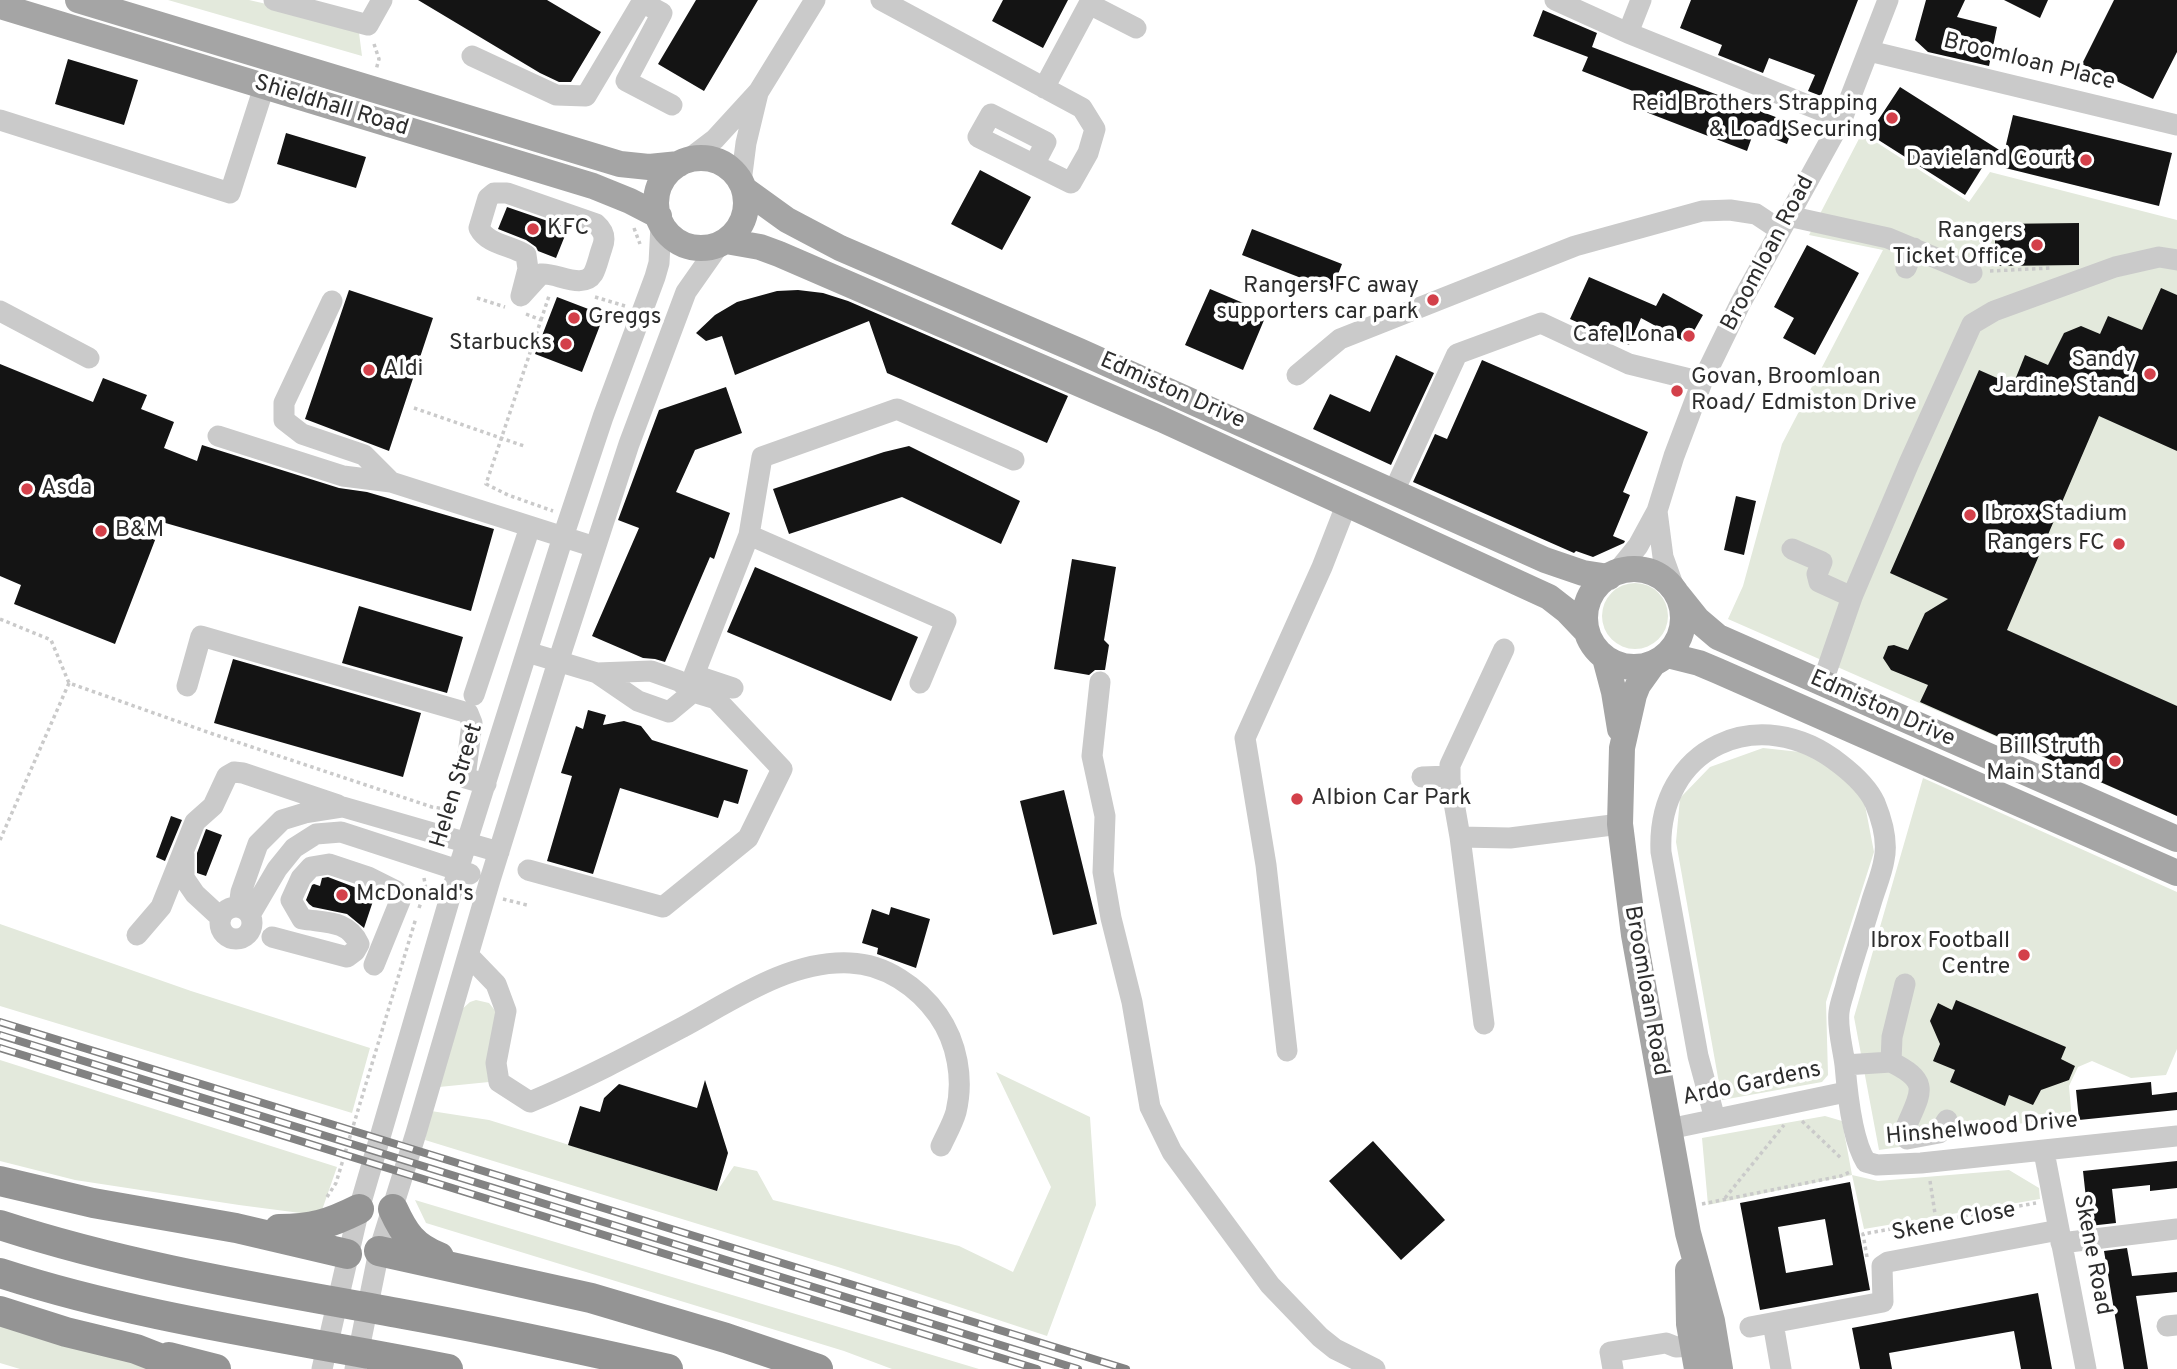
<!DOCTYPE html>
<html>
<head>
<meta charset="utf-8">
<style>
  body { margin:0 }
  canvas { display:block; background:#fff }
</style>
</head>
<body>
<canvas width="2177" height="1369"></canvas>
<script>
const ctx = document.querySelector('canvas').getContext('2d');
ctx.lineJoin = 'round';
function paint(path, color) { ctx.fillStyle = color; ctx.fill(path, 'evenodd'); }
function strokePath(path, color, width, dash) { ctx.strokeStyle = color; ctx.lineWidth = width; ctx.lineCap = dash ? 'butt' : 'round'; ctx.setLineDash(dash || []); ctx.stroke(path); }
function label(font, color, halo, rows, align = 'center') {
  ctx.font = font + ' Overpass,sans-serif'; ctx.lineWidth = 7; ctx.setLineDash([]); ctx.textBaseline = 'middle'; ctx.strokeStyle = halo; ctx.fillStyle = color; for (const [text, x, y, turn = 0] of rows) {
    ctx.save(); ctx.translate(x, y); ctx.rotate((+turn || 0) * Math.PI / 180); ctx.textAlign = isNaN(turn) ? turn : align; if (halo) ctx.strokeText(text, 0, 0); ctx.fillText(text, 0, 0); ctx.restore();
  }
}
const green = new Path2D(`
  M168 0H249L358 25 362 56Z
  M1862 133 1969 202 1990 172 2177 220V816L1728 619 1743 586 1782 444 1883 250 1809 235Z
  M1602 616a33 33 0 1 1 66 0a33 33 0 1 1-66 0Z
  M1763 748 1800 752 1832 767 1864 800 1874 852 1826 1002 1828 1075 1822 1082 1722 1100 1676 842 1680 798 1710 767Z
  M1923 778 2177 892V1049L2166 1075 2131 1078 2092 1061 2078 1067 2069 1086 2072 1121 2063 1130 2046 1121 1965 1129 1956 1123 1947 1140 1879 1150 1854 1017Z
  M0 924 191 991 370 1048 352 1113 0 1006Z
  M476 1000 489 1003 497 1013 489 1082 439 1087 460 1011 470 1002Z
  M0 1060 337 1167 321 1213 308 1214 239 1205 75 1180 0 1161Z
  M996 1072 1090 1117 1096 1205 1047 1336 838 1267 425 1140 431 1111 489 1120 717 1191 734 1166 757 1171 773 1200 959 1246 1013 1272 1051 1187Z
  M1825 1116 1842 1121 1852 1175 1878 1181 2009 1170 2039 1188 2040 1199 1864 1229 1852 1175 1708 1205 1702 1138Z
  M415 1200 979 1369H892L844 1351 426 1223Z
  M0 1323 161 1369H20L0 1363Z`);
const building = new Path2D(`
  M418 0H547L601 32 571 82H559L540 73Z
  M696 0H758L704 91 658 64Z
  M1003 0H1068L1043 48 992 21Z
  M1691 0H1858L1821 96 1808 91 1815 75 1769 58 1763 73 1718 55 1722 45 1680 28Z
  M1926 0H1965L1957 17 1997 27 1989 66 1928 52 1915 40Z
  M2004 0H2048L2040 18Z
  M2114 0H2177V52L2153 99 2082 64Z
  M1543 10 1597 33 1592 47 1794 124 1787 144 1754 131 1747 151 1638 109 1643 95 1582 71 1588 57 1533 36Z
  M68 59 138 80 124 125 55 104Z
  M1900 87 2004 153 2013 115 2172 153 2159 206 1985 163 1965 195 1869 134Z
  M286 133 366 157 356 188 277 164Z
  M980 170 1031 197 1002 250 951 224Z
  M507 207 568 228 556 258 538 251 536 247 526 240 498 229Z
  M2079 223V265L1995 266V224Z
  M1252 229 1342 264 1332 290 1242 255Z
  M1807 245 1859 273 1815 355 1783 338 1794 318 1774 307Z
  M1589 277 1656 306 1663 293 1703 315 1687 343 1641 318 1629 345 1570 319Z
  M2161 288 2177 295V451L2099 416 2007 630 2177 706V816L1920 702 1928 685 1891 670 1883 658 1888 646 1894 645 1908 650 1925 613 1948 599 1890 573 1979 370 2013 385 2025 355 2048 365 2064 333 2081 326 2100 334 2108 316 2142 330Z
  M1210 289 1267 313 1243 370 1185 345Z
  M349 290 433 318 389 451 305 419Z
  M798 290 823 293 848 301 1068 396 1047 443 887 373 869 321 735 375 722 336 706 341 696 333 715 315 737 302 777 291Z
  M557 297 604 315 582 372 535 354Z
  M1396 355 1434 373 1391 465 1313 429 1330 394 1370 412Z
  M1482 360 1648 432 1623 492 1630 495 1613 536 1625 541 1624 543 1593 557 1576 551 1574 553 1413 482 1435 434 1447 439Z
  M0 364 93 402 103 378 147 395 141 409 174 422 164 448 197 461 202 445 339 488 367 492 494 529 471 611 162 522 115 644 14 604 21 585 0 576Z
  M726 387 742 433 695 450 676 492 730 513 714 559 710 557 665 662 655 659 643 658 592 636 639 528 618 520 659 410Z
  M909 446 1020 501 1001 544 902 497 789 534 773 489 884 452Z
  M1736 496 1756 501 1744 555 1724 550Z
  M1072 559 1116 567 1104 640 1109 645 1105 670H1095L1089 675 1054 669Z
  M755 567 918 637 891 701 727 632Z
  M359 606 463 637 447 693 342 663Z
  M233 659 421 713 403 777 214 723Z
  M588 710 606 715 603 725 624 721 641 726 652 740 748 770 738 804 724 800 718 818 620 788 593 874 547 861 572 776 561 773 576 726 583 729Z
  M1064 790 1097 924 1053 935 1020 801Z
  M171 816 182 820 165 861 156 857Z
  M206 829 222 835 206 876 197 873V853Z
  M328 877 375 895 364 928 347 914 313 907 309 904 306 900 312 885 314 884 320 886 322 878Z
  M891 907 930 919 916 968 877 954 878 948 862 943 872 909 889 915Z
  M1956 1000 2066 1047 2061 1059 2075 1066 2069 1080 2041 1090 2033 1105 2009 1095 2005 1106 1950 1082 1955 1070 1933 1061 1940 1044 1930 1021 1938 1003 1952 1010Z
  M705 1080 728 1153 717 1191 568 1145 580 1106 600 1112 604 1098 619 1084 697 1108Z
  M2151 1082 2152 1095 2177 1092V1110L2079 1120 2076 1090Z
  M1373 1141 1445 1220 1401 1260 1329 1181Z
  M2177 1161V1188L2150 1191V1185L2112 1189 2116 1223 2089 1226 2083 1171Z
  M1850 1182 1870 1290 1760 1310 1740 1203ZM1825 1219 1833 1265 1786 1273 1778 1227Z
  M2127 1248 2132 1276 2177 1272V1292L2136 1296 2148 1369H2124L2104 1251Z
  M2038 1293 2052 1369H2021L2014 1331 1889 1353 1892 1369H1860L1852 1328Z`);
const path = new Path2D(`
  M374 44 379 59 376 70
  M634 228 640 244
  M1990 271 2051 268
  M595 297 625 306
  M477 298 505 307
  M526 314 541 320 486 484 508 495 553 511
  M541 320 549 296
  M414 408 524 446
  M0 619 51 640 69 683 213 734 432 807 450 810 458 801
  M0 840 69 683
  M503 899 527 905
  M419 908 426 889 424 878
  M1802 1121 1842 1159
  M1930 1181 1938 1233
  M327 1197 336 1183 416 918
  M1725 1198 1784 1125
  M1702 1204 1841 1176 1852 1171
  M1867 1257 1863 1234 2036 1203`);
const minor = new Path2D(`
  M274 0 368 25 382 0
  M881 0 1082 108 1095 129 1088 153 1071 183 978 137 991 114 1046 142 1034 165
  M1555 0 1628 33 1842 119
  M1628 33 1641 0
  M1869 51 2177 125
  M472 56 556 95 586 96 642 2 662 13 626 81 672 105
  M1044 88 1089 4 1136 28
  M0 120 230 193 264 87
  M686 161 715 139 759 91 815 0
  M741 182 746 143 758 93
  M494 193H507L596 224C604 231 606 238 602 248 599 256 597 267 593 274 583 290 555 272 541 274L521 296 528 269 526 255C511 245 488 245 479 228L488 198Z
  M1788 216 1888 238 1972 273
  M1906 268 1914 248
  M332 301 284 403V420L302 434 364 455 391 482
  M0 311 89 358
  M1297 375 1340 339 1575 246 1702 211 1730 210 1756 214 1780 230
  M218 436 343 476 391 482 595 547
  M1394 491 1457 354 1541 323 1629 364 1702 382
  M1657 511 1663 557 1676 593
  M749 535 946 621 920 683
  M1792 549 1822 562 1817 574 1819 582 1852 597
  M1616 573 1638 546 1657 511 1674 456 1702 382 1740 304 1842 119 1888 0
  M527 652 597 673 638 701 669 712 693 692 694 675 749 535 762 457 897 409 1014 460
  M694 675 733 688
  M1100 682 1092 756 1105 816 1103 872 1111 918 1132 1002 1150 1107 1172 1152 1270 1285 1320 1337 1335 1349 1375 1369
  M1822 684 1852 597 1909 463 1972 324 1994 311 2115 267 2159 257 2177 260
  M187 686 201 636 468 713 472 723 465 778 486 784
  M474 695 530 527
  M1422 777 1450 776
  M1460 837 1450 780V765L1504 649
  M184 854V878L195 894 221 918
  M528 870 663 907 748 838 782 769 716 699 693 692 679 681 651 671 597 673
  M220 923a16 16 0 1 1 32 0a16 16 0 1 1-32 0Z
  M239 907 241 892 258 844 282 820 305 813 343 807 499 852
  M250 915 277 869 294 848 316 834 341 832 470 874
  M137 935 161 907 195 822 213 806 227 776 234 772 243 773 338 805
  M272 937 347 957 355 951 359 944C348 920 326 923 302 919L291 900 301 878 311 867 329 864 368 877 396 891 400 901 374 965
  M468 955 496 984 506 1011 496 1063 499 1082 530 1102C583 1080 632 1054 683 1027 733 1000 790 960 850 963 885 964 918 987 938 1015 957 1042 964 1079 956 1112 953 1123 946 1135 941 1146
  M1484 1024 1460 837 1510 838 1620 824
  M1287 1051 1266 865 1245 738 1322 567 1347 503
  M1891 1062C1934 1083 1919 1094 1904 1132L1907 1139 1939 1133 1947 1120
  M1845 1065 1891 1062 1892 1037 1905 984
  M1715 1119 1698 1056 1661 852C1656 747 1760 700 1840 764 1853 774 1868 788 1875 803 1882 820 1888 842 1884 860 1882 873 1876 887 1872 900 1864 927 1855 954 1847 981 1845 991 1840 1002 1839 1012 1837 1029 1843 1048 1845 1065 1847 1090 1852 1140 1866 1162L1877 1165 1921 1163 2177 1136
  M1669 1129 1846 1092
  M2044 1152 2086 1369
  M2061 1243 2177 1229
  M1773 1323 1781 1369
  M2167 1326 2177 1325
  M1750 1327 1883 1302 1882 1266 1888 1262 2059 1230
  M322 1369 359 1209 458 870 563 537 603 417 655 277 659 263 661 225
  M355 1369 379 1251 416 1133 490 880 558 662 629 444 686 292 719 245
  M1613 1369 1610 1352 1666 1343 1676 1347 1693 1346`);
const major = new Path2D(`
  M78 0 620 164 649 167 679 164
  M0 6 593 186 630 201 659 216
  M656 203a45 45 0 1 1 90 0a45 45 0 1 1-90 0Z
  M744 189 787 220 840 248 1079 351 1545 560 1583 573 1609 577
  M726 241 760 247 779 254 1161 419 1549 597 1567 611 1587 632
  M1585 618a49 49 0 1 1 98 0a49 49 0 1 1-98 0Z
  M1678 595 1698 620 1718 637 2177 839
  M1667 655 1699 663 1718 671 2177 873
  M1605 658 1614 692 1620 729
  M1653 664 1638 685 1634 695 1622 748 1620 824 1634 935 1688 1233 1712 1321 1720 1369
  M1688 1270 1689 1324 1697 1369`);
const highway = new Path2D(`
  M0 1181 93 1203 236 1228 347 1254
  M393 1209C404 1233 413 1247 439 1257
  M0 1225C132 1268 267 1289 403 1314 492 1330 580 1349 668 1369
  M279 1229C312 1229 329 1224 359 1209
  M379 1251 591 1298 726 1338 818 1369
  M0 1273C145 1320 299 1339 448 1369
  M0 1311 66 1332 136 1349 187 1369
  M169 1357 216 1369`);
const rail = new Path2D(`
  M0 1022 1126 1369
  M0 1035 1078 1369
  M0 1048 1037 1369`);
const markers = [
  [1892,118,7,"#d3404a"],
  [2086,160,7,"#d3404a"],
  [533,229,7,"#d3404a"],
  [2037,245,7,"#d3404a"],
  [1433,300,7,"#d3404a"],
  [574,318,7,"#d3404a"],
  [1689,336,7,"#d3404a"],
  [566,344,7,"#d3404a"],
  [369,370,7,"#d3404a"],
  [2150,374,7,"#d3404a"],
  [1677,391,7,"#d3404a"],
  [27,489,7,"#d3404a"],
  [1970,515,7,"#d3404a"],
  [101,531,7,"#d3404a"],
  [2119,544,7,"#d3404a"],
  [2115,761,7,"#d3404a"],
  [1297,799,7,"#d3404a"],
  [342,895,7,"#d3404a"],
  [2024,955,7,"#d3404a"]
];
const streetNames = [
  ["Broomloan Place",2029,63,14],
  ["Shieldhall Road",331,107,17],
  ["Broomloan Road",1769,254,-62],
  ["Edmiston Drive",1172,392,24],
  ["Edmiston Drive",1882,710,24],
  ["Helen Street",458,786,-73],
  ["Broomloan Road",1645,991,80],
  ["Ardo Gardens",1752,1085,-12],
  ["Hinshelwood Drive",1982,1130,-5],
  ["Skene Close",1954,1223,-11],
  ["Skene Road",2091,1255,79]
];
const poiNames = [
  ["Reid Brothers Strapping",1878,105],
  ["& Load Securing",1878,131],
  ["Davieland Court",2072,160],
  ["KFC",547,229,"left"],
  ["Rangers",2023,232],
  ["Ticket Office",2023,258],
  ["Rangers FC away",1419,287],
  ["supporters car park",1419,313],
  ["Greggs",588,318,"left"],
  ["Cafe Lona",1675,336],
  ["Starbucks",552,344],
  ["Sandy",2136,361],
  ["Jardine Stand",2136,387],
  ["Aldi",383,370,"left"],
  ["Govan, Broomloan",1691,378,"left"],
  ["Road/ Edmiston Drive",1691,404,"left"],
  ["Asda",41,489,"left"],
  ["Ibrox Stadium",1984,515,"left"],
  ["B&M",115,531,"left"],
  ["Rangers FC",2105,544],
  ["Bill Struth",2101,748],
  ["Main Stand",2101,774],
  ["Albion Car Park",1311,799,"left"],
  ["McDonald's",356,895,"left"],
  ["Ibrox Football",2010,942],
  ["Centre",2010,968]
];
paint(green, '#e3e9dc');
paint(building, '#141414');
strokePath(path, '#cacaca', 3.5, [3.5, 3.5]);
strokePath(minor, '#cacaca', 21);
strokePath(major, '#a5a5a5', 26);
strokePath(highway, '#949494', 30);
strokePath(rail, '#828282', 8);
strokePath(rail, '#fff', 5, [16]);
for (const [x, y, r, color] of markers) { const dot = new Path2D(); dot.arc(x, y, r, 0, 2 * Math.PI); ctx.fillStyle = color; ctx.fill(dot); strokePath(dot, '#fff', 2.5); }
label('23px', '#2d2d2d', '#fff', streetNames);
label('23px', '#2d2d2d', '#fff', poiNames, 'right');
</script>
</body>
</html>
